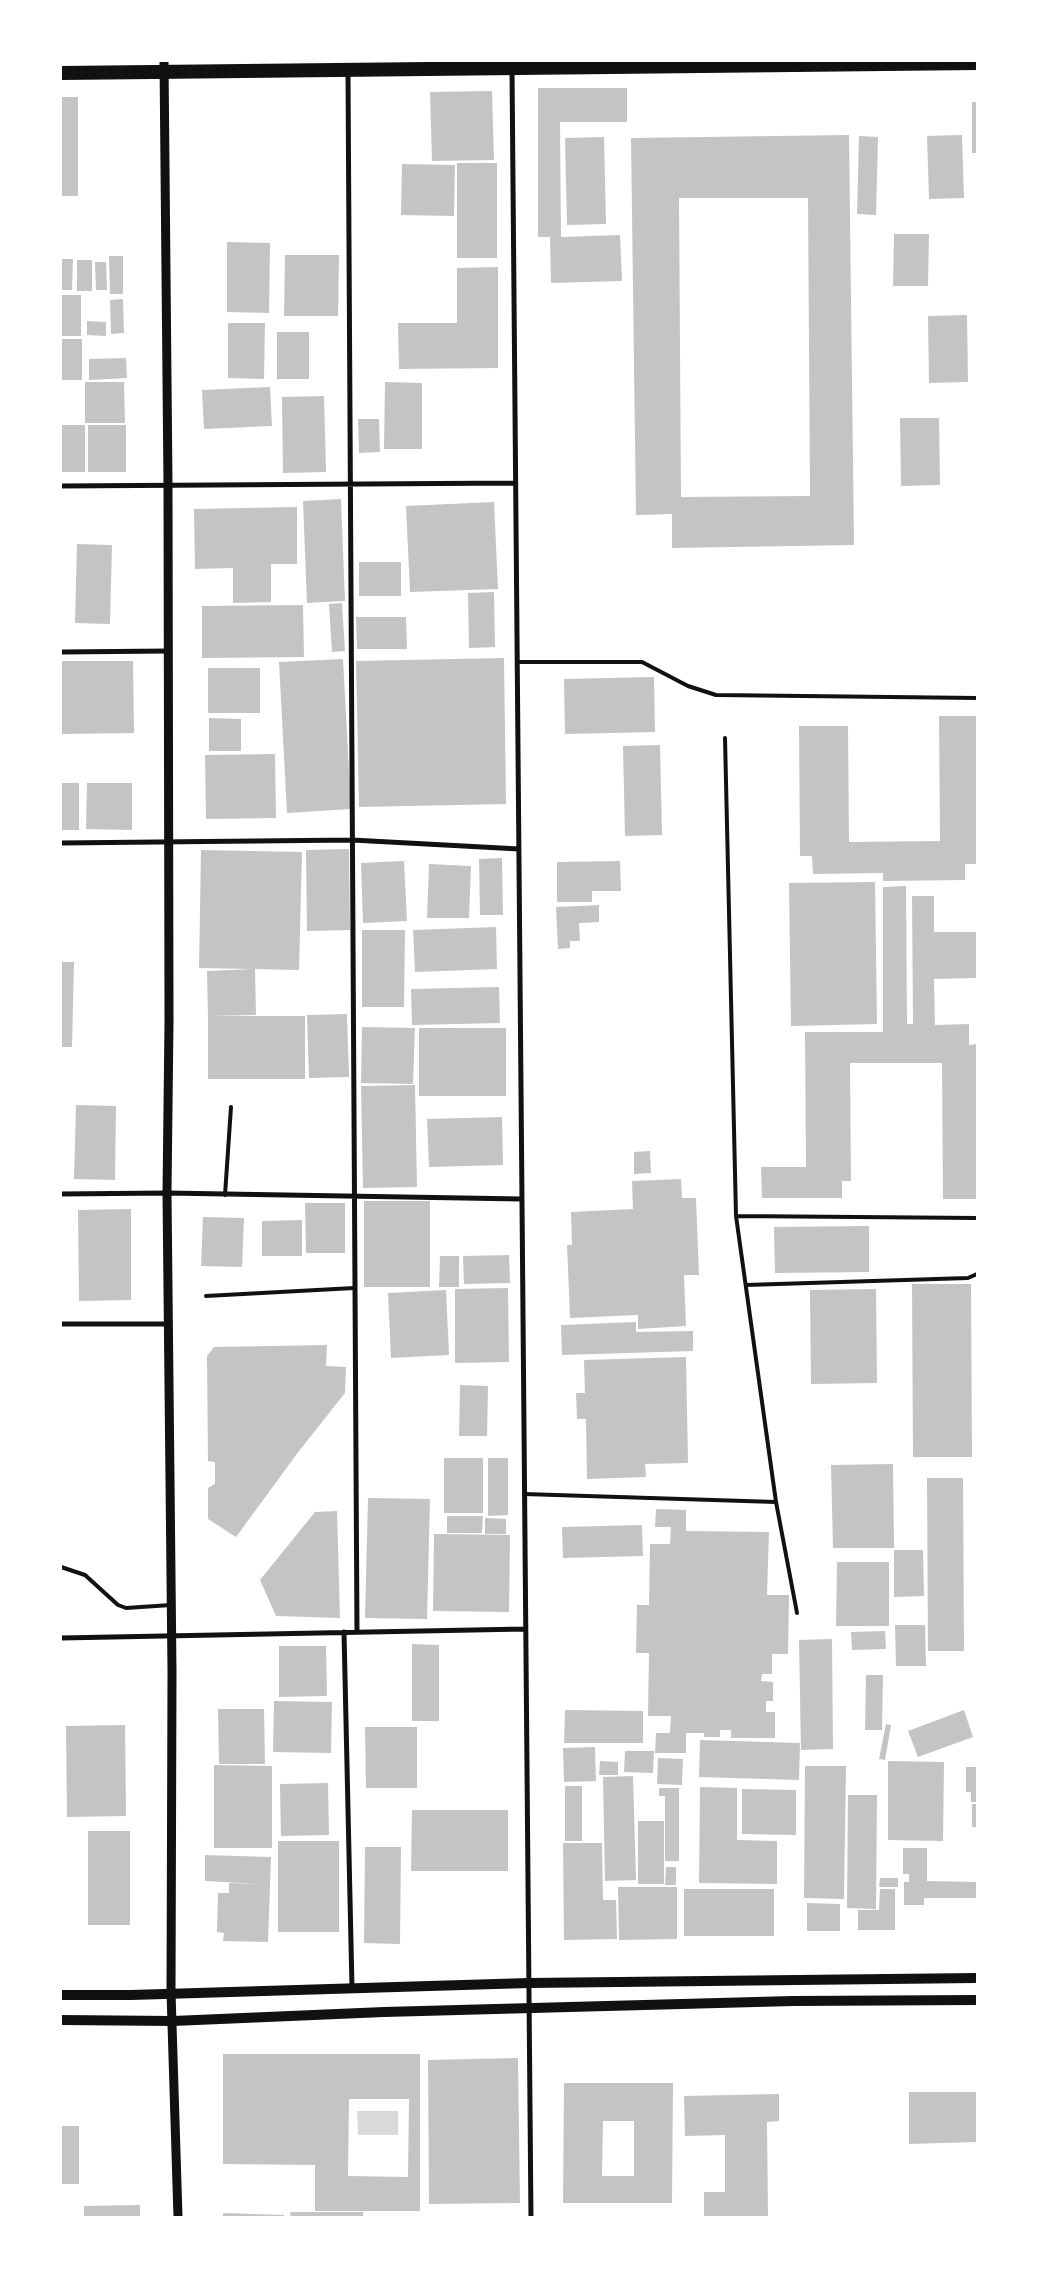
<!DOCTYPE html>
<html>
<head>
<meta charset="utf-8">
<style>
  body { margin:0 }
  #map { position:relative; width:1038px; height:2278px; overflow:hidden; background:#fff; font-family:"Alegreya Sans",sans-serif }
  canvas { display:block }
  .frame { position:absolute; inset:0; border:62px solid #fff; pointer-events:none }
</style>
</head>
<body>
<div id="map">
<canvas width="1038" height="2278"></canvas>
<div class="frame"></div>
</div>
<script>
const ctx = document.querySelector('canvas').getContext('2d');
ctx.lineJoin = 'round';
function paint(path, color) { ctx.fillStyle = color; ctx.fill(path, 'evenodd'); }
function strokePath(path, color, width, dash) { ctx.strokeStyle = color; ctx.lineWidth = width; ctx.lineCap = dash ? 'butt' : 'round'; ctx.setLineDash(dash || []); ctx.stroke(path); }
const water = new Path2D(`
  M357 2111H398V2135H358Z`);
const building = new Path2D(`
  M538 88H627V122H560L561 237 620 235 622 281 551 283 550 237H538Z
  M492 91 494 160 432 161 430 92Z
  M61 97H78V196H61Z
  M972 102H977V153H972Z
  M849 135 854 545 672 548V514L636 515 631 138ZM679 198H808L810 496 681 497Z
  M962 135 964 198 929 199 927 136Z
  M859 136 878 137 876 215 857 214Z
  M604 137 606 224 567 225 565 138Z
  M457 163H497V258H457Z
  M402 164 455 165 454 216 401 215Z
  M894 234H929L928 286H893Z
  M227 242 270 243 269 313 227 312Z
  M285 255H339L338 316H284Z
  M109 256H123V294H110Z
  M61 259H73L72 290H61Z
  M77 260H92V291H77Z
  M95 262H106L107 290H96Z
  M498 267V368L399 369 398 323H457V268Z
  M61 295H81V336H61Z
  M123 299 124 333 111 334 110 300Z
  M967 315 968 382 929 383 928 316Z
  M87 321 106 322V336L87 335Z
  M228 323H265L264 379 228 378Z
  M277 332H309V379H277Z
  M61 339H82V380H61Z
  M126 358 127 378 89 380V359Z
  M85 382H124L125 423H85Z
  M385 382 422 383V449H384Z
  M270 387 272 426 204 429 202 390Z
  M324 396 326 472 283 473 282 397Z
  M900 418H939L940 485 901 486Z
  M358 419H379L380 452 359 453Z
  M61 425H85V472H61Z
  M88 425H126V472H88Z
  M341 499 345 601 307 603 303 501Z
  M494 502 498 589 410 592 406 506Z
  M297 507V564H271V602L233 603V568L195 569 194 509Z
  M77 544 112 545 110 624 75 623Z
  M359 562H401V596H359Z
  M494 592 495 647 469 648 468 593Z
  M342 603 345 651 332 652 329 604Z
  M303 605 304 657 202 658V606Z
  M356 617H406L407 649H357Z
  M504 658 506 804 359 807 356 661Z
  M343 659 351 809 287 813 279 662Z
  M61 661H133L134 733 61 734Z
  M208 668H260V713H208Z
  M654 677 655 732 565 734 564 679Z
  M939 716H977V864H965V880L883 881V873L813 874 812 856H800L799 726H848L849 842 940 841Z
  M209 718 241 719V751H209Z
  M660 745 662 835 625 836 623 746Z
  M275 754 276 818 206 819 205 755Z
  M61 783H79V830H61Z
  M87 783H132V830L86 829Z
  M349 849 350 930 307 931 306 850Z
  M201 850 302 852 299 970 255 969 256 1015 208 1016 207 971 253 969 199 968Z
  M502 858 503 915H480L479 859Z
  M404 861 407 921 363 923 361 863Z
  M620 861 621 891H592V902H557V862Z
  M429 864 471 866 469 918H427Z
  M875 882 877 1024 791 1026 789 883Z
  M906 886 907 1024H913L912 896H934V932H977V978L934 979 935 1025 969 1024V1045L977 1044V1199H943L942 1063H850L851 1181H842V1198H762L761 1167H806L805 1032H883V887Z
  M599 905V922L579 923 580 941H570V948L558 949 556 907Z
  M496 927 497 969 415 972 413 930Z
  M362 930H405L404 1007H362Z
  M61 962H74L72 1047H61Z
  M499 987 500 1023 412 1025 411 989Z
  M347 1014 349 1077 309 1078 307 1015Z
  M208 1016H305V1079H208Z
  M362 1027 415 1028 413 1084 361 1083Z
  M419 1028H506V1096H419Z
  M415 1085 417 1187 363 1188 361 1086Z
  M76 1105 116 1106 115 1180 74 1179Z
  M502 1117 503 1165 429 1167 427 1119Z
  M650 1151 651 1173 634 1174V1152Z
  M681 1179 682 1198H696L699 1275H684L686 1326 638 1329V1315L570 1318 567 1245H572L571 1212 633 1209 632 1181Z
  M364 1201H430V1287H364Z
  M305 1203H345V1253H306Z
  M131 1209V1300L79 1301 78 1210Z
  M203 1217 244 1218 242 1267 201 1266Z
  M302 1220V1256H262V1221Z
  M869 1226V1272L775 1273 774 1227Z
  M509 1255 510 1283 464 1284 463 1256Z
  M440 1256H459V1287H439Z
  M912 1284H971L972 1457H913Z
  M508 1288 509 1362 455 1363V1289Z
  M876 1289 877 1383 811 1384 810 1290Z
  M446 1290 449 1355 391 1358 388 1293Z
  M636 1322V1332L693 1331V1351L562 1355 561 1325Z
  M327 1345 326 1366 346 1367 345 1393 299 1451 236 1537 208 1519V1488L215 1484V1462L208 1461 207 1356 214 1347Z
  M686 1357 688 1463 645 1464 646 1477 587 1479 586 1419H577L576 1393H585L584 1360Z
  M460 1385 488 1386 487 1436H459Z
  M444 1458H483V1513H444Z
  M488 1458H508V1515L488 1516Z
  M893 1464 894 1548H833L831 1465Z
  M927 1478H963L964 1651H928Z
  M368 1498 430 1499 427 1619 365 1618Z
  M656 1509 686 1510V1531L769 1532 767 1595H789L788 1654H772V1674H762L761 1681 773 1682V1701H766V1712H775V1738H731V1730H720V1737H704V1733H686V1753H655L656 1733H670L671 1716H648L649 1653H636L637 1605H649L650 1544H670L671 1527H655Z
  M337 1511 340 1618 276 1616 260 1580 315 1512Z
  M447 1516H483L482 1533H447Z
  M485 1518 506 1519V1534H485Z
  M642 1525 643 1556 563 1558 562 1527Z
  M434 1534 510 1535 509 1612 433 1611Z
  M894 1550H923L924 1596 894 1597Z
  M837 1562H889V1626H836Z
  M895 1625H925L926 1666H896Z
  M885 1631 886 1649 852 1650 851 1632Z
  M832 1639 833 1749 801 1750 799 1640Z
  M412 1644 439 1645V1721H412Z
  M279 1646H326L327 1696 279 1697Z
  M866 1675H883L882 1730H865Z
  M274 1701 332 1702 331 1753 273 1752Z
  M218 1709H264L265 1764H219Z
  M565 1710 643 1711V1743H564Z
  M964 1710 973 1737 918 1757 908 1731Z
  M886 1724 891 1725 885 1760 879 1759Z
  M125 1725 126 1816 67 1817 66 1726Z
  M365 1727H417V1788H366Z
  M700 1740 800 1743 799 1780 699 1777Z
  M595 1747 596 1781 564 1782 563 1748Z
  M625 1751H654L653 1773 624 1772Z
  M658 1758 683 1759 682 1785 657 1784Z
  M600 1761 618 1762V1775H599Z
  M888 1761 944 1762 943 1841 888 1840Z
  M214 1765 272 1766V1848H214Z
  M805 1766H846L844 1899 804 1898Z
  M966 1767H977V1802H971V1792H966Z
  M633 1776 636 1880 605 1881 603 1777Z
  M328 1783 329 1835 281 1836 280 1784Z
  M565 1786H582V1841H565Z
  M700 1787 737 1788V1840L777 1841V1884L699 1883Z
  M659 1788H679V1861H665V1796H659Z
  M742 1789 796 1790V1835L742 1834Z
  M848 1795H877L876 1909 847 1908Z
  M972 1804H977V1827H972Z
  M412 1810H508V1871H411Z
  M638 1821H664V1884H638Z
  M88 1831H130V1925H88Z
  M278 1841H339V1932H278Z
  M563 1843H602L603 1900H616L617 1939 564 1940Z
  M365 1847H401L400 1944 364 1943Z
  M903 1848H927V1881L977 1882V1898H924V1905H904V1882H909V1874H903Z
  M205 1855 271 1857 268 1942 223 1941 224 1933 217 1932 218 1893H229V1883L261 1884 205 1881Z
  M666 1867H676V1885H665Z
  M880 1878H898V1887H879Z
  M618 1887H677V1939L619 1940Z
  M684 1889H774V1936H684Z
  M880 1889H895V1930H858V1910H879Z
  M807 1903 840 1904V1931H807Z
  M223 2054H420V2211H315V2165L223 2164ZM349 2099H409L408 2177 348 2176Z
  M518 2058 520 2203 429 2204 428 2060Z
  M564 2083H673L672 2203H563ZM603 2121H634V2176H602Z
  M909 2092H977V2142L909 2144Z
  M779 2094V2121L767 2122 768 2217H704V2192H725V2135L685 2136 684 2096Z
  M61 2126H79V2184H61Z
  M140 2205V2217H84V2206Z
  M290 2212H363V2217H291Z
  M223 2213 284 2215V2217H223Z`);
const service = new Path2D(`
  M517 662H642L688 686 716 695 977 698
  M225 1195 231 1107
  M736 1216 977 1218
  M746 1285 968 1278 977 1274
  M206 1296 354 1288
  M524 1494 776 1502 736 1216 725 738
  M776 1502 797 1613
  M61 1567 85 1575 118 1605 126 1608 171 1605`);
const minor = new Path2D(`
  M512 70 531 2217
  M348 71 357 1632
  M61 486 515 483
  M61 652 168 651
  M61 843 352 840 519 849
  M61 1194 167 1193 522 1199
  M61 1324H168
  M344 1632 352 1987
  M61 1638 525 1629`);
const tertiary = new Path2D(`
  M164 61 168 485 169 1022 167 1193 172 1672 171 1992 178 2217`);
const secondary = new Path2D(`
  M61 1995H131L529 1983 977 1978
  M61 2020 173 2021 384 2012 793 2001 977 2000`);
const trunk = new Path2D(`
  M61 73 977 63`);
paint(water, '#d9d9d9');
paint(building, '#c4c4c4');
strokePath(service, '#111', 4);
strokePath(minor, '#111', 5);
strokePath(tertiary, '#111', 9);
strokePath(secondary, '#111', 10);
strokePath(trunk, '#111', 14);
</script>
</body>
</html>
